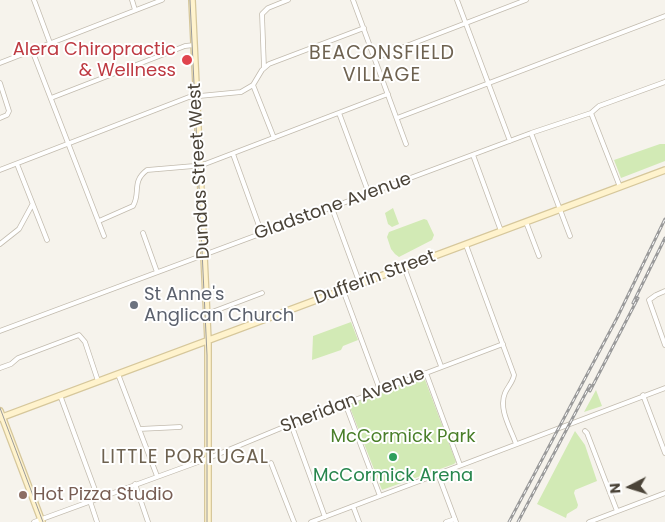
<!DOCTYPE html>
<html>
<head>
<meta charset="utf-8">
<style>
  body { margin:0 }
  #map { position:relative; width:665px; height:522px; overflow:hidden; background:#f6f3ec; font-family:Poppins,sans-serif }
  canvas { display:block }
  .north { position:absolute; left:605px; top:462px; width:50px; height:50px; -webkit-text-stroke:4px #fff; paint-order:stroke; rotate:265deg; font-size:14px; font-weight:700; line-height:20px; text-align:center; color:#4b4439 }
  .north::after { content:''; display:block; margin:auto; width:18px; height:22px; background:#4b4439; clip-path:polygon(50% 0,100% 100%,50% 72%,0 100%) }
</style>
</head>
<body>
<div id="map">
<canvas width="665" height="522"></canvas>
<div class="north">N</div>
</div>
<script>
const ctx = document.querySelector('canvas').getContext('2d');
ctx.lineJoin = 'round';
function paint(path, color) { ctx.fillStyle = color; ctx.fill(path, 'evenodd'); }
function strokePath(path, color, width, dash) { ctx.strokeStyle = color; ctx.lineWidth = width; ctx.lineCap = dash ? 'butt' : 'round'; ctx.setLineDash(dash || []); ctx.stroke(path); }
function label(font, color, halo, rows, align = 'center') {
  ctx.font = font + ' Poppins,sans-serif'; ctx.lineWidth = 4; ctx.setLineDash([]); ctx.textBaseline = 'middle'; ctx.strokeStyle = halo; ctx.fillStyle = color; for (const [text, x, y, turn = 0] of rows) {
    ctx.save(); ctx.translate(x, y); ctx.rotate((+turn || 0) * Math.PI / 180); ctx.textAlign = isNaN(turn) ? turn : align; if (halo) ctx.strokeText(text, 0, 0); ctx.fillText(text, 0, 0); ctx.restore();
  }
}
const green = new Path2D(`
  M660 144H665V161L621 178 614 160Z
  M393 208 399 224 392 227 388 224 385 213Z
  M424 219 427 220 434 235 432 240 399 257 395 254 391 249 387 237 389 232Z
  M351 322 358 340 343 346 341 350 312 360 313 336Z
  M424 377 456 462 454 464 382 490 349 405Z
  M596 390 602 406 584 412Z
  M575 431 585 445 597 481 575 490 574 493 578 505 577 508 567 514 566 518 537 504Z`);
const minor = new Path2D(`
  M34 0 50 43
  M132 0 135 10
  M353 0 406 144
  M457 0 510 141
  M32 50 104 236
  M375 58 526 0
  M0 63 162 0
  M264 68 262 14 268 8 288 0
  M0 83 9 111 7 115 0 118
  M253 85 274 138
  M51 98 185 46 194 45
  M339 113 369 194
  M591 113 620 187
  M397 118 665 16
  M531 133 570 236
  M233 154 262 234
  M473 155 501 231
  M17 164 47 240
  M0 170 189 97 241 92 253 85 262 70 269 64 364 28
  M332 208 360 284
  M99 221 133 206C141 193 131 182 147 170L194 166 205 164 388 94
  M526 222 539 256
  M143 233 157 272
  M0 244 19 229 32 205
  M466 245 514 375C513 382 508 386 505 393 498 409 511 429 516 444
  M404 267 441 366
  M343 290 380 390
  M665 291 656 295 649 300 665 345
  M206 312H212L262 293
  M0 331 531 133 591 113 599 106 665 82
  M0 368 11 364 18 358 79 335 85 342 98 381
  M426 373 460 465
  M118 374 157 476
  M60 395 98 498
  M643 395 665 453
  M345 403 380 496
  M291 424 325 517
  M139 429 180 427
  M585 431 587 433 617 511
  M271 463 294 522
  M438 474 456 522
  M135 484 148 522
  M90 501 97 522
  M353 506 359 522
  M34 522 209 458 291 424 503 344
  M311 522 665 388
  M446 522 455 519
  M589 522 665 493`);
const secondary = new Path2D(`
  M192 0 208 341V522
  M0 411 42 522
  M0 418 665 170`);
const tram = new Path2D(`
  M190 0 207 355V522
  M0 408 43 522`);
const rail = new Path2D(`
  M633 303 665 238
  M590 391 638 298
  M509 522 617 318 665 219
  M518 522 590 385`);
const markers = [
  [187,60,6,"#e0444e"],
  [134,305,5,"#6b7280"],
  [393,457,5,"#2e9e5b"],
  [23,495,5,"#8d6e63"]
];
const healthNames = [
  ["Alera Chiropractic",176,50],
  ["& Wellness",176,71]
];
const streetNames = [
  ["Dundas Street West",200,171,-93],
  ["Gladstone Avenue",333,207,-20],
  ["Dufferin Street",375,278,-20],
  ["Sheridan Avenue",353,401,-21]
];
const worshipNames = [
  ["St Anne's",144,295],
  ["Anglican Church",144,316]
];
const parkNames = [
  ["McCormick Park",403,437]
];
const leisureNames = [
  ["McCormick Arena",393,476]
];
const educationNames = [
  ["Hot Pizza Studio",33,495]
];
const neighbourhoodNames = [
  ["BEACONSFIELD",382,54],
  ["VILLAGE",382,76],
  ["LITTLE PORTUGAL",185,458]
];
paint(green, '#d2eab5');
strokePath(minor, '#c2bbae', 5.5);
strokePath(secondary, '#d6c79b', 8);
strokePath(minor, '#fff', 4);
strokePath(secondary, '#fff3cd', 5.5);
strokePath(tram, '#9a9a9a', 1);
strokePath(rail, '#9a9a9a', 3);
strokePath(rail, '#fff', 1, [4]);
for (const [x, y, r, color] of markers) { const dot = new Path2D(); dot.arc(x, y, r, 0, 2 * Math.PI); ctx.fillStyle = color; ctx.fill(dot); strokePath(dot, '#fff', 2); }
label('18px', '#be3a42', '#fff', healthNames, 'right');
label('18px', '#4b4439', '#fff', streetNames);
label('18px', '#5b616d', '#fff', worshipNames, 'left');
label('18px', '#4a7f2a', '#fff', parkNames);
label('18px', '#27864d', '#fff', leisureNames);
label('18px', '#785e54', '#fff', educationNames, 'left');
ctx.letterSpacing = '1px';
label('19px', '#6e6250', '#fff', neighbourhoodNames);
ctx.letterSpacing = '0px';
</script>
</body>
</html>
